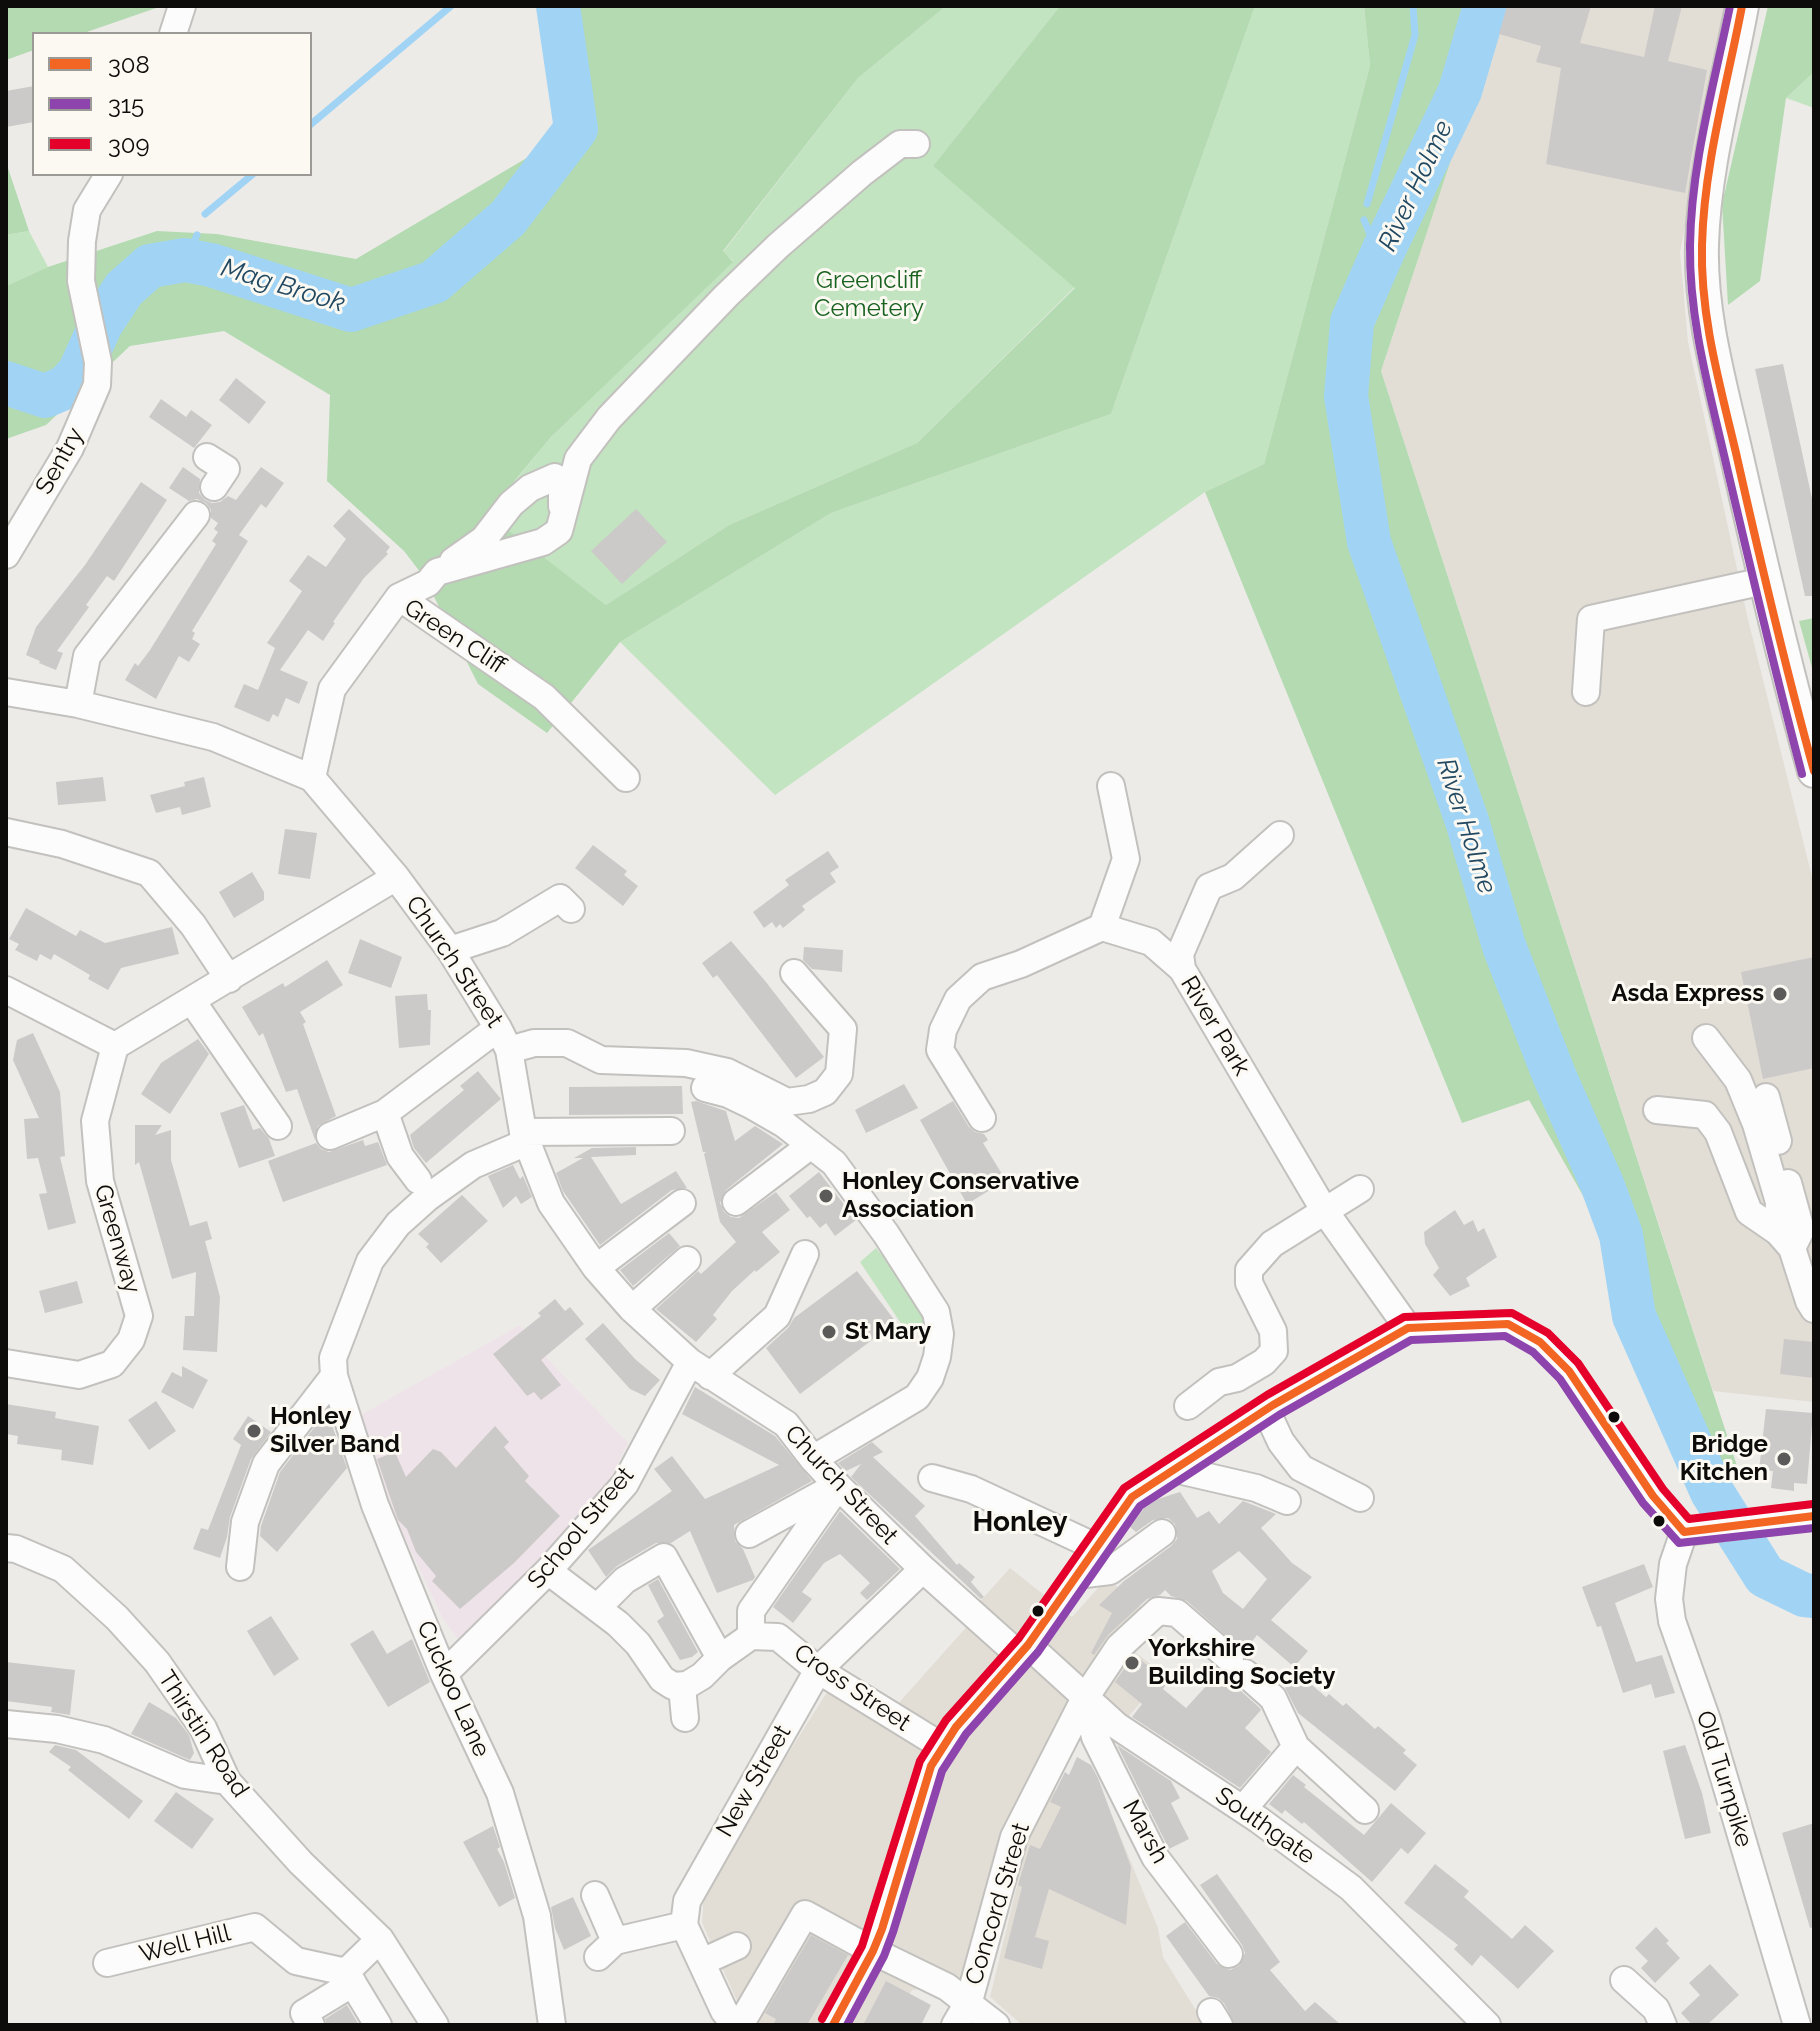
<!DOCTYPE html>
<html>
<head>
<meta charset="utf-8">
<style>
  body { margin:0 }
  #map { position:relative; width:1820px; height:2031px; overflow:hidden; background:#edebe8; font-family:Raleway,sans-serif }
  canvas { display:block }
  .frame { position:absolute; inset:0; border:8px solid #0d0c0a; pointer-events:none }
  .legend { position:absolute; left:32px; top:32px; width:280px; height:144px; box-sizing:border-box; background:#fcf9f3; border:2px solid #9c9a96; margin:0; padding:10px 14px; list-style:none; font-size:24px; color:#0d0c0a }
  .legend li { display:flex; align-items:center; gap:16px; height:40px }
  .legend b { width:40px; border:2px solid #9c9a96 }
</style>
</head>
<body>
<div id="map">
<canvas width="1820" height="2031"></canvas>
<div class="frame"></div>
<ul class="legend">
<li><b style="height:10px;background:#f26522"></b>308</li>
<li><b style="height:10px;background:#8e44ad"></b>315</li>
<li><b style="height:10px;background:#e4002b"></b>309</li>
</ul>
</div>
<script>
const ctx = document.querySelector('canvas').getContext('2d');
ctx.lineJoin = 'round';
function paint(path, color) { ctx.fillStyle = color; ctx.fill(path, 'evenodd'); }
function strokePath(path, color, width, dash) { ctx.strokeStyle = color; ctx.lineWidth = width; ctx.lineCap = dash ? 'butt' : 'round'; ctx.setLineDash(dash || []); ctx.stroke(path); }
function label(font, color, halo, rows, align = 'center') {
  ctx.font = font + ' Raleway,sans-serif'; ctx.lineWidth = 6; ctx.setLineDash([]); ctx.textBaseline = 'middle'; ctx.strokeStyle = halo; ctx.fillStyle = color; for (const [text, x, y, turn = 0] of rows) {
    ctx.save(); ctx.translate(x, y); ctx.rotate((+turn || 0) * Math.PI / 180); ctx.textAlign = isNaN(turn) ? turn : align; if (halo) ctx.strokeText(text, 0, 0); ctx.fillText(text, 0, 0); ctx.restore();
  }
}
const built = new Path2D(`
  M1502 6H1728L1680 252 1688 342 1747 615 1814 885V1402L1713 1391 1381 371Z
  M1010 1568 1072 1617 1107 1578 1146 1611 1119 1640 1165 1675 1128 1717 1082 1684 963 1981 912 1990 891 2025H757L738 2003 702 1923 704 1890 727 1850 829 1689 887 1716 970 1623 965 1618Z
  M1047 1786 1112 1816 1158 1928 1163 1957 1205 2025H1022L990 1997 1034 1815Z`);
const education = new Path2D(`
  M520 1325 541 1352 628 1443 602 1496 586 1515 459 1640 443 1619 369 1462 357 1417Z`);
const green = new Path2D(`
  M946 6H1060L933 166 1075 287 917 443 729 525 606 605 487 515 551 437 733 261 723 252 858 78Z
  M1255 6H1364L1370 66 1264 464 1205 492 775 795 620 642 831 513 1111 414Z
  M1814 72V108L1786 98Z
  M29 231 48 267 6 286V235Z
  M876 1248 929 1314 933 1334 902 1325 860 1262Z`);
const forest = new Path2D(`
  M6 6H162L81 34H34V50L6 60Z
  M538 6H946L858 78 723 251 733 262 551 437 487 514 606 605 729 525 917 443 1075 288 933 166 1060 6H1255L1111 414 831 513 620 642 547 733 478 684 424 577 404 551 327 481 330 395 224 331 130 346 46 425 6 439V286L48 267 157 231 217 234 356 259 557 140Z
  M1364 6H1502L1381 371 1737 1466 1697 1500 1641 1373 1595 1217 1529 1100 1462 1123 1205 492 1264 464 1370 66Z
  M1768 6H1814V72L1786 98 1760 281 1728 305 1722 204Z
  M6 162 29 231 6 235Z
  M1814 618V675L1799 621Z`);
const stream = new Path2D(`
  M310 125 451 6
  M1367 204 1415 35 1413 6
  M205 214 253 174
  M1364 220 1369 232 1385 247
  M185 260 197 235`);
const river = new Path2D(`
  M1485 6 1460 91 1385 247 1352 322 1346 396 1369 542 1467 821 1504 946 1554 1075 1602 1184 1621 1235 1634 1316 1712 1492 1765 1576 1804 1595 1814 1596
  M6 383 45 396 66 387 79 373 101 324 124 289 150 266 185 260 211 265 351 310 434 282 508 218 576 129 558 6`);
const building = new Path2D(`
  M1507 6H1591L1580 43 1644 57 1655 6H1682L1668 61 1707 70 1685 193 1546 164 1561 68 1536 62 1541 46 1499 34Z
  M34 86V122L6 127V91Z
  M1783 364 1814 508V596H1805L1755 369Z
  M236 378 266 402 249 424 219 400Z
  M161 399 186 417 191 410 212 425 194 448 149 417Z
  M183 467 200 479 199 493 205 500 212 503 220 502 228 496 236 500 261 467 284 483 266 508 261 504 239 535 248 541 192 631 195 633 192 639 200 644 189 662 179 656 156 699 125 680 135 663 138 666 150 650 216 544 212 541 218 532 214 529 218 523 211 518V510L206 503 197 499 189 501 169 488Z
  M141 482 167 500 114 581 107 576 86 605 89 607 57 651 63 653 56 670 39 663 40 661 26 655 36 627 85 565Z
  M349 509 390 547 386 552 388 554 364 578 333 622 335 623 323 641 308 630 280 670 308 682 299 704 286 698 278 717 273 714 269 722 234 707 244 684 258 690 275 648 267 643 302 591 289 581 308 555 326 567 346 539 333 526Z
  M636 509 667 542 622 584 591 551Z
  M103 777 106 801 58 805 56 782Z
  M204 777 211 807 182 815 180 807 156 813 150 795 185 786 184 782Z
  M285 829 317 833 310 879 278 874Z
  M593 845 627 871 624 875 638 886 623 906 575 868Z
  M828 851 839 867 830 873 836 882 802 906 805 910 783 928 780 924 776 928 772 922 764 928 753 912 789 885 785 880Z
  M252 872 264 892V900L234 918 219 892Z
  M26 908 76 936 80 930 105 943 172 927 179 954 121 968 108 990 88 979 90 975 54 954 51 960 40 954 37 961 15 950 19 944 9 939Z
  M360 939 402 957 391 988 348 973Z
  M731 941 766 982 824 1057 796 1078 717 975 713 978 702 963Z
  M804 947 843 950 842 972 812 969 803 960Z
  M1814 957V1068L1763 1079 1741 972Z
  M327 960 343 985 300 1012 306 1022 303 1024 336 1116 318 1126 315 1140 297 1089 286 1092 263 1033 259 1036 242 1007 283 983 285 987Z
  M427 994 428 1010H431L430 1045 399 1048 395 996Z
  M33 1033 60 1092 65 1156 60 1157 76 1223 48 1230 39 1194 47 1193 38 1158 27 1159 24 1119 39 1118 13 1060 17 1040Z
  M198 1039 209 1054 170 1114 141 1094 161 1063Z
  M478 1071 501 1099 426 1163 414 1148 410 1135 464 1090 460 1086Z
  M904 1084 918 1108 866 1133 855 1110Z
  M682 1086 683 1114 569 1115V1087Z
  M696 1101 726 1111 735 1141 755 1126 783 1144 726 1190 720 1203 724 1212 731 1217 739 1218 776 1192 790 1210 762 1232 780 1252 756 1272 755 1270 732 1291 713 1315 717 1319 696 1342 656 1309 698 1271 701 1274 736 1242 720 1222 704 1154 706 1152H703L691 1102Z
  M953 1101 969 1127 975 1132 984 1134 988 1140 983 1143 1002 1174 991 1181 995 1187 967 1204 920 1120Z
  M244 1105 253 1130 260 1128 269 1139 275 1156 239 1168 220 1113Z
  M135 1125H162L155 1135 171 1130V1160L190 1226 207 1221 212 1239 205 1241 220 1297 217 1352 183 1350 185 1316H194L196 1272 172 1279 139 1162 135 1165Z
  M363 1140 365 1146 378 1142 387 1165 283 1202 268 1161 316 1143 321 1149 329 1152Z
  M636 1147V1155L591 1157 621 1204 676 1171 687 1188 672 1190 600 1245 563 1191 556 1173 583 1158H574L592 1148Z
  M513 1165 520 1179 523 1176 532 1197 521 1204 516 1196 503 1208 488 1176Z
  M819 1172 856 1220 835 1236 826 1223 820 1228 810 1216 807 1218 789 1196Z
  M462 1195 488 1221 441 1263 426 1247 429 1244 418 1234Z
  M1455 1210 1464 1225 1473 1220 1478 1232 1484 1228 1497 1257 1466 1278 1470 1286 1450 1296 1433 1275 1439 1268 1425 1244 1424 1232Z
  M669 1233 680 1246 633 1286 620 1270Z
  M857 1271 896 1322 800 1394 766 1348 788 1328 794 1318Z
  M77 1281 83 1303 45 1313 39 1291Z
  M555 1299 565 1311 570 1307 584 1324 541 1360 561 1385 541 1400 534 1392 527 1396 493 1354 541 1316 538 1313Z
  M603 1323 635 1359 660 1380 645 1396 630 1389 585 1339Z
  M1784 1339 1814 1342V1378L1780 1374Z
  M182 1366 208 1380 193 1409 161 1392 172 1372 182 1377Z
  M695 1387 775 1436 812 1481 734 1525 735 1541 743 1549 755 1577 753 1580 717 1593 690 1531 671 1543H656L617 1566 606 1577 588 1550 672 1491 654 1469 672 1456 705 1499 779 1465 682 1414Z
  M156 1401 176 1431 149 1450 128 1420Z
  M6 1404 56 1412 55 1418 99 1426 93 1465 61 1460 62 1450 17 1444 18 1436 6 1434Z
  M1766 1409 1813 1413 1807 1484 1794 1483V1491L1771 1488 1773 1471 1759 1470Z
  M327 1411 347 1468 277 1552 260 1536 261 1526 280 1472Z
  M248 1416 271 1432 251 1459 230 1517 227 1537 220 1558 193 1549 201 1528 208 1530 241 1445 233 1439Z
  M495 1426 509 1442 504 1447 529 1476 525 1481 560 1516 514 1563 460 1609 432 1581 436 1576 416 1552 407 1529 398 1520 377 1459 395 1452 406 1477 433 1449 441 1452 456 1468Z
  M872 1442 883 1452 873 1457 925 1506 915 1516 957 1565 959 1563 975 1577 971 1582 984 1597 981 1599 851 1477 861 1464 846 1471 838 1463Z
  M1180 1492 1197 1518 1209 1511 1219 1524 1243 1501 1276 1514 1261 1528 1292 1563 1312 1577 1271 1620 1308 1651 1294 1667 1257 1635 1244 1652 1187 1601 1171 1596 1165 1590 1160 1595 1147 1599 1108 1635 1094 1655 1091 1653 1112 1613 1099 1605 1124 1581 1171 1546 1177 1539 1175 1524 1168 1518 1153 1520 1136 1532 1130 1527 1144 1508 1158 1499ZM1239 1551 1267 1579 1243 1609 1223 1593 1212 1571Z
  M840 1511 900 1569 867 1600 860 1593 870 1583 840 1554 824 1563 802 1592 812 1599 793 1623 773 1607Z
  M1644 1564 1653 1587 1615 1603 1636 1662 1662 1655 1675 1693 1655 1698 1651 1684 1623 1693 1601 1626 1597 1627 1582 1587Z
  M658 1579 698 1652 692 1657 680 1660 657 1621 664 1616 648 1585Z
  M271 1616 299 1659 274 1676 247 1631Z
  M373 1630 387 1654 412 1639 430 1682 388 1707 350 1644Z
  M1134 1655 1168 1681 1163 1689 1186 1708 1220 1671 1228 1675 1234 1685 1260 1708 1261 1710 1245 1728 1271 1752 1240 1788 1132 1717 1142 1704 1115 1682Z
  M6 1662 75 1670 70 1715 51 1712 52 1707 6 1701Z
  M1298 1673 1326 1697 1329 1694 1343 1706 1346 1703 1375 1729 1378 1726 1406 1750 1403 1753 1417 1765 1395 1791 1298 1713 1285 1688Z
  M149 1702 176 1718 189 1735 194 1753 190 1760 131 1734Z
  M55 1745 76 1750 143 1801 129 1819 68 1770 71 1767 49 1752Z
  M1117 1745 1171 1781 1180 1798 1171 1803 1189 1839 1169 1849Z
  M1685 1745 1702 1793 1711 1833 1685 1839 1663 1751Z
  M1077 1757 1091 1765 1098 1778 1131 1867 1126 1925 1049 1889 1035 1937 1049 1941 1042 1969 1004 1958 1022 1887 1018 1885 1030 1845 1040 1849 1061 1807 1050 1802 1065 1772 1069 1775Z
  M1293 1775 1306 1785 1304 1787 1364 1835 1391 1803 1426 1833 1408 1854 1401 1848 1372 1882 1304 1822 1302 1824 1285 1810 1282 1814 1269 1804Z
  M176 1792 214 1819 192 1849 154 1821Z
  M1814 1823V1927L1810 1928 1782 1833Z
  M493 1826 500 1847 497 1849 504 1862 515 1898 499 1907 463 1842Z
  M1435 1864 1469 1891 1464 1897 1512 1939 1525 1925 1554 1951 1518 1989 1481 1955 1472 1966 1454 1949 1458 1945 1404 1903Z
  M1217 1874 1280 1962 1270 1970 1305 2011 1315 2002 1341 2025H1235L1224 2003 1218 1998 1209 1996 1166 1936 1185 1922 1217 1964 1230 1970 1239 1966 1245 1953 1242 1945 1200 1885Z
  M573 1897 591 1936 564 1950 555 1928 551 1907Z
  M1656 1927 1669 1941 1666 1943 1680 1958 1655 1983 1641 1968 1648 1961 1635 1948Z
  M811 1935 848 1955 807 2025H773L776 2019 765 2013Z
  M1710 1964 1739 1995 1707 2025H1692L1681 2013 1700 1995 1689 1983Z
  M886 1981 931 2005 921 2025H863Z
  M347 2005 359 2025H327L325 2019Z`);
const minor = new Path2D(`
  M173 34 182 6
  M207 457 226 469 214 487
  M6 555 70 448 97 385 98 362 81 281 82 241 87 210 109 174
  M453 561 484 539 511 504 530 488 555 477 562 486V506
  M399 597 428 583 437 572 543 542 559 531 578 459 609 418 726 296 778 246 862 173 900 144H916
  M6 692 78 704 213 737 312 778 396 877 450 950 498 1028 509 1050 523 1132 551 1203 596 1268 632 1309 690 1362 786 1424 813 1459 838 1486 923 1569 1019 1655
  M1586 692 1591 619 1764 581
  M78 704 87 656 196 515
  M312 778 332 689 399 597 544 697 626 778
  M6 832 62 844 149 873 193 925 229 979
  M1102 927 1126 859 1111 786
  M450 950 502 933 560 898 571 909
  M1182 969 1180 954 1209 887 1233 877 1280 835
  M6 990 115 1046
  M192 1001 278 1126
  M1706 1038 1738 1080 1756 1124 1779 1202 1778 1232
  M509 1050 534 1043H567L601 1060 686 1063 727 1072 787 1102 809 1099 825 1092 839 1074 843 1029 794 973
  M705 1088 728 1094 751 1105 784 1124 834 1163 886 1234 936 1312 940 1334 937 1357 930 1378 917 1397 813 1459
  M1766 1097 1778 1141
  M1657 1110 1705 1115 1718 1132 1749 1212 1778 1232 1792 1248 1809 1301 1814 1309
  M385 1113 400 1156 418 1180
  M982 1118 940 1050 943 1030 958 999 982 977 1021 964 1102 927 1151 942 1182 969 1324 1210 1408 1328
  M523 1132 671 1131
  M330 1136 385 1113 498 1028
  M527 1142 473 1165 427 1198 398 1224 370 1261 333 1358 334 1376 375 1505 444 1674 500 1793 537 1916 552 2025
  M1788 1183 1801 1230 1792 1248
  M736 1202 811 1145
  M596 1268 682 1203
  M632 1309 687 1260
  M6 1363 79 1375 112 1364 131 1340 139 1316 100 1181 95 1121 115 1046 396 877
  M710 1376 777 1316 805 1254
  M1188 1406 1219 1382 1237 1378 1264 1362 1274 1351 1273 1331 1249 1283V1270L1272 1244 1360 1189
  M1266 1410 1281 1442 1301 1468 1360 1498
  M1174 1469 1256 1488 1287 1501
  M932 1478 971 1489 1096 1547
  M1684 1532 1673 1564 1669 1599 1672 1621 1707 1720 1797 2025
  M749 1534 831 1489
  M6 1548 16 1549 63 1569 117 1618 157 1662 203 1728 227 1781 301 1863 380 1939 435 2025
  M240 1567 245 1522 266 1464 334 1376
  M548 1571 618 1624 638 1644 662 1679 673 1686 687 1685 702 1676 720 1658 751 1636 778 1637 818 1670 943 1747
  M1077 1575 1110 1571 1162 1533
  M597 1608 625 1580 664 1557 720 1658
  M751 1636V1611L838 1486
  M1028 1645 1117 1726 1259 1820 1351 1888 1487 2025
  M1245 1673 1273 1698 1296 1747 1365 1810
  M444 1674 548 1571 625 1484 690 1362
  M682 1687 685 1718
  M1085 1698 1095 1737 1155 1857 1229 1954
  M6 1724 57 1729 104 1740 185 1775 227 1781
  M1243 1809 1296 1747
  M595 1895 615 1941
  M598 1957 615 1941 684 1925
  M702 1962 737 1946
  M107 1963 255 1927 296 1961 346 1972 380 1939
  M346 1972 378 2025
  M1624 1980 1656 2009 1663 2025
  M1211 2012 1219 2025
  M311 2025 304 2013 353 1983
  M735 2025 724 2011 684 1925 687 1901 818 1670 923 1569
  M740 2025 805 1914 873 1951 947 1987 996 2025
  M833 2025 873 1951 882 1929 931 1766 956 1727 1028 1645 1132 1497 1273 1405 1408 1328 1508 1324 1540 1342 1569 1371 1653 1496 1684 1532 1814 1516
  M955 2025 969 2001 1014 1837 1085 1698 1119 1647 1158 1611 1177 1613 1230 1659`);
const major = new Path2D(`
  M1742 6C1728 83 1704 167 1702 245 1700 315 1721 386 1736 453 1760 560 1785 666 1814 771`);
const bus1 = new Path2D(`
  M1742 6C1727 85 1704 164 1702 245 1700 316 1720 385 1736 453 1760 560 1785 666 1814 771
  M833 2025 873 1951 882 1929 931 1766 956 1727 1028 1645 1132 1497 1273 1405 1408 1328 1508 1324 1540 1342 1569 1371 1653 1496 1684 1532 1814 1516`);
const bus2 = new Path2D(`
  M1730 6C1714 85 1691 165 1690 246 1689 317 1708 386 1724 455 1749 562 1774 668 1802 774
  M847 2025 884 1956 893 1932 942 1771 966 1734 1038 1652 1140 1506 1279 1415 1411 1340 1505 1336 1533 1352 1560 1379 1643 1503 1679 1543 1814 1528`);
const bus3 = new Path2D(`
  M822 2019 862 1946 920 1761 946 1720 1019 1638 1124 1488 1267 1395 1404 1317 1512 1313 1548 1333 1578 1363 1663 1489 1689 1519 1813 1504`);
const markers = [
  [1780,994,8,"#5b5a58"],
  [826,1196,8,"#5b5a58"],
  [829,1332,8,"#5b5a58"],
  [1614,1417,7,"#0d0c0a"],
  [254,1431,8,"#5b5a58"],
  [1784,1459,8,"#5b5a58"],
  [1659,1521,7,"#0d0c0a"],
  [1038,1611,7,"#0d0c0a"],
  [1132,1663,8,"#5b5a58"]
];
const parkNames = [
  ["Greencliff",869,281],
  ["Cemetery",869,309]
];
const streetNames = [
  ["Sentry",60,461,-61],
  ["Green Cliff",455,637,33],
  ["Church Street",454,962,56],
  ["River Park",1215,1026,59],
  ["Greenway",117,1239,74],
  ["Church Street",841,1485,47],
  ["School Street",581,1528,-50],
  ["Cross Street",852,1688,34],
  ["Cuckoo Lane",453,1689,66],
  ["Thirstin Road",203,1734,57],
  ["Old Turnpike",1724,1779,73],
  ["New Street",754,1781,-60],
  ["Southgate",1265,1826,35],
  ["Marsh",1145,1832,61],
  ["Concord Street",998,1904,-73],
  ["Well Hill",185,1944,-14]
];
const poiNames = [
  ["Asda Express",1764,994,"right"],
  ["Honley Conservative",842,1182],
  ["Association",842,1210],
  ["St Mary",845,1332],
  ["Honley",270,1417],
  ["Silver Band",270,1445],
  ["Bridge",1768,1445,"right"],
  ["Kitchen",1768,1473,"right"],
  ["Yorkshire",1148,1649],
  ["Building Society",1148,1677]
];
const waterNames = [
  ["River Holme",1416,186,-65],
  ["Mag Brook",283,286,17],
  ["River Holme",1466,826,72]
];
const quarterNames = [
  ["Honley",1020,1523]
];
paint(built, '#e2ded6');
paint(education, '#efe3ea');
paint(green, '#c2e4c0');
paint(forest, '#b3dab1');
strokePath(stream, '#a1d4f4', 7);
strokePath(river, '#a1d4f4', 44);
paint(building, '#cccac8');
strokePath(minor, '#c2c1be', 30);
strokePath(major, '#c2c1be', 36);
strokePath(minor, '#fcfcfc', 26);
strokePath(major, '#fcfcfc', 32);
strokePath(bus1, '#f26522', 8);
strokePath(bus2, '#8e44ad', 8);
strokePath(bus3, '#e4002b', 8);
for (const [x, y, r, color] of markers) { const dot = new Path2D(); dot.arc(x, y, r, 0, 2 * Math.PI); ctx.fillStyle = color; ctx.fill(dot); strokePath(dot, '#fcf9f3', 3); }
label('24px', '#186220', '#fcf9f3', parkNames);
label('24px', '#0d0c0a', '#fcf9f3', streetNames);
label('bold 24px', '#0d0c0a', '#fcf9f3', poiNames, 'left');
label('italic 26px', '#214962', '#fcf9f3', waterNames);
label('bold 28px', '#0d0c0a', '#fcf9f3', quarterNames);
</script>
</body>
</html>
